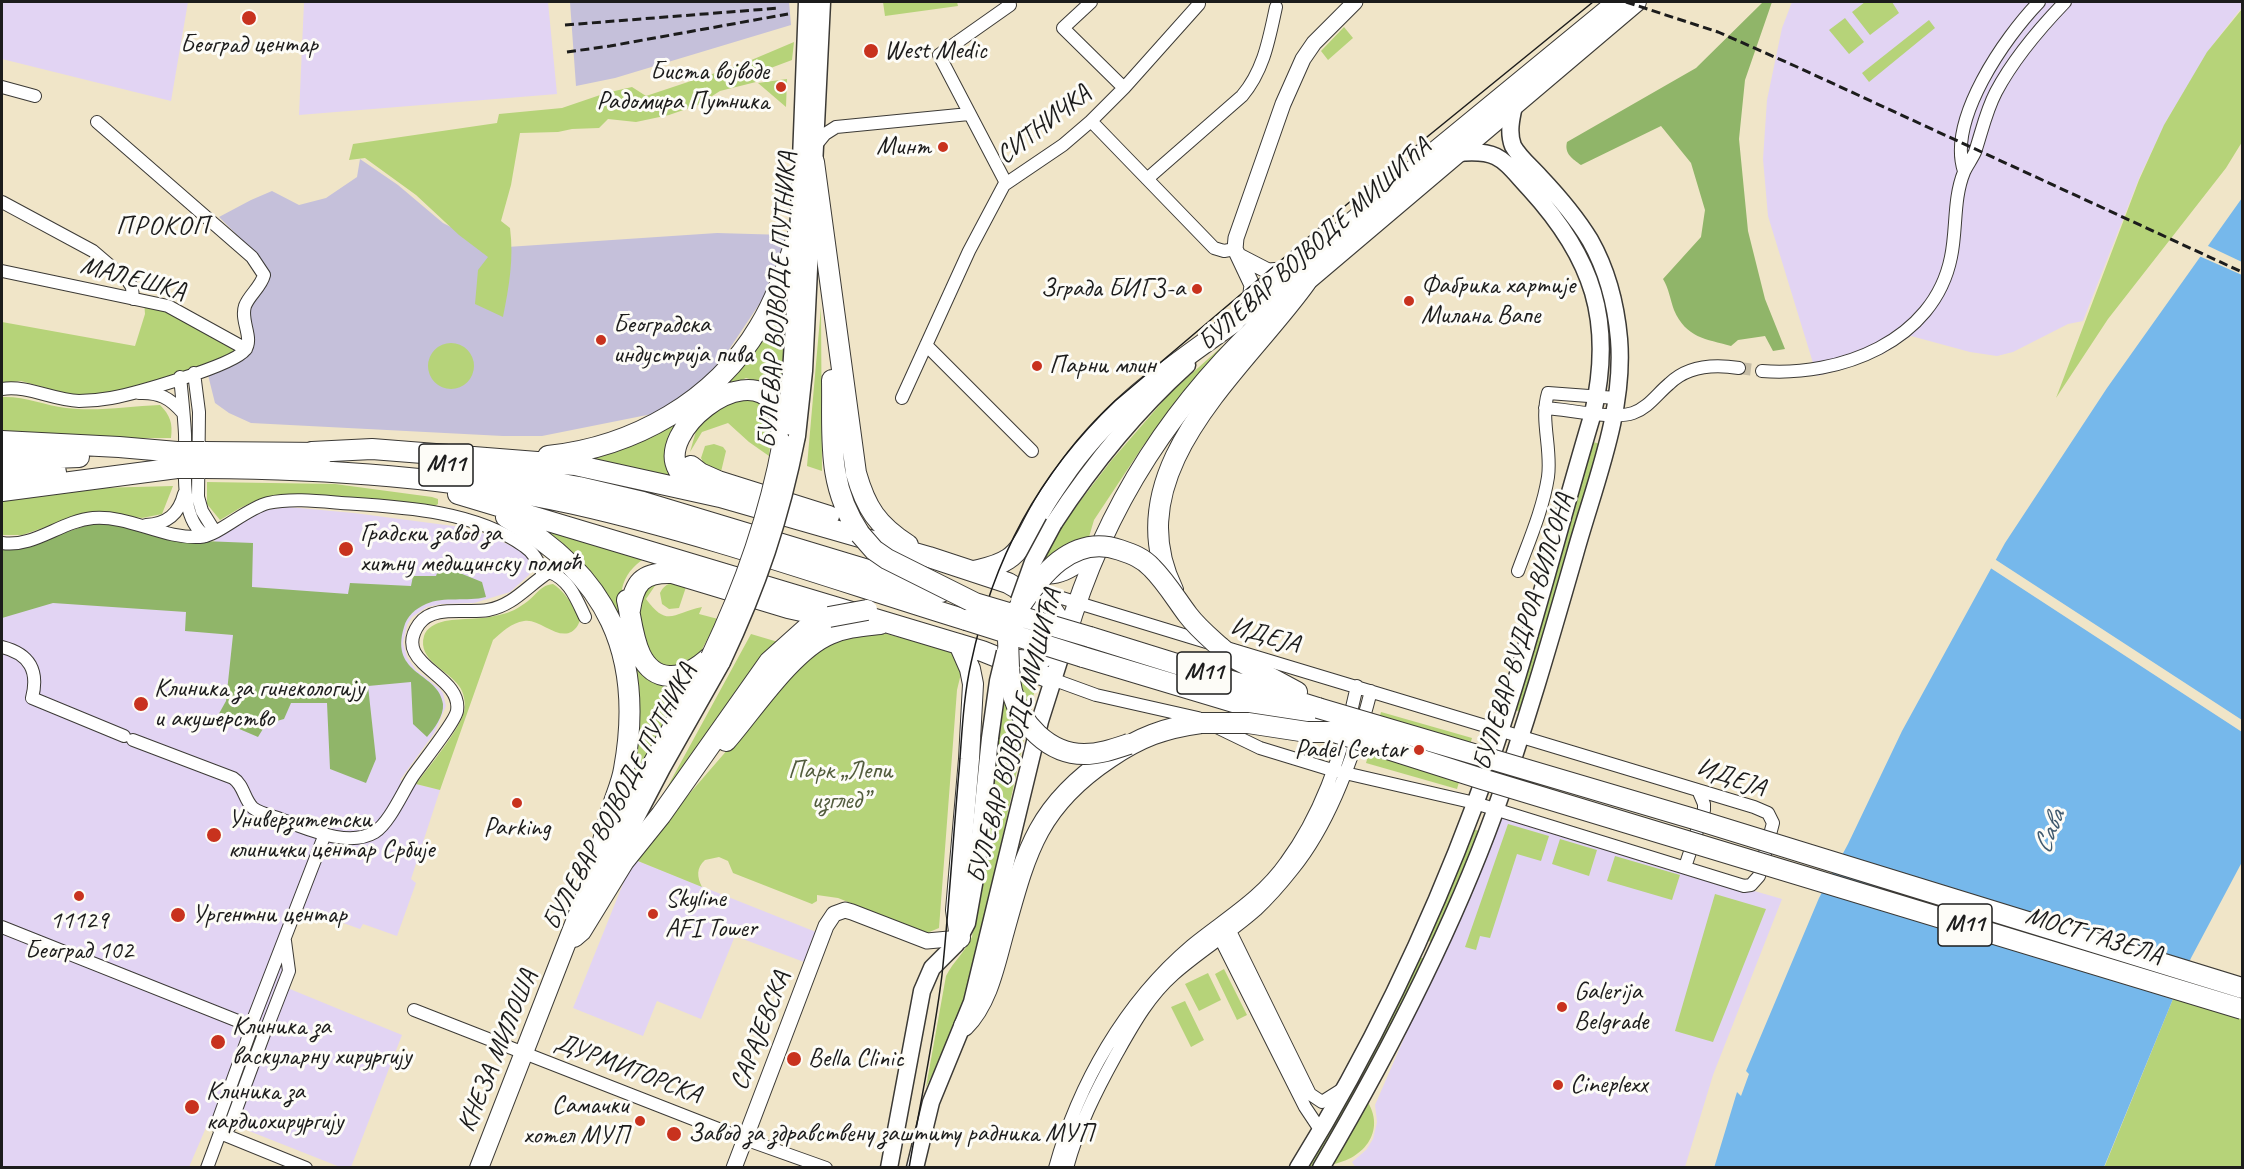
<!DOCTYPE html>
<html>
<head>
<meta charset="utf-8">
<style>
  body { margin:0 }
  #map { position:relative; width:2244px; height:1169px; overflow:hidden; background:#f0e5c8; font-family:Caveat,sans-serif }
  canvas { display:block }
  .frame { position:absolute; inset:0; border:3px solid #1c1c1c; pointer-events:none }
</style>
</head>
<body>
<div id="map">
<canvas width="2244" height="1169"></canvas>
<div class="frame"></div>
</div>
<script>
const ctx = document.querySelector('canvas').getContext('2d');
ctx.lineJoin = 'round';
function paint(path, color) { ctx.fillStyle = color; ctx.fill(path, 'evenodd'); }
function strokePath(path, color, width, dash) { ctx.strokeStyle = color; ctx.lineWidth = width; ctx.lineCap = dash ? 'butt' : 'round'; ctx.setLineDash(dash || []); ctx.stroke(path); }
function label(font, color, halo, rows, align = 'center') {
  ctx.font = font + ' Caveat,sans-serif'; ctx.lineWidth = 6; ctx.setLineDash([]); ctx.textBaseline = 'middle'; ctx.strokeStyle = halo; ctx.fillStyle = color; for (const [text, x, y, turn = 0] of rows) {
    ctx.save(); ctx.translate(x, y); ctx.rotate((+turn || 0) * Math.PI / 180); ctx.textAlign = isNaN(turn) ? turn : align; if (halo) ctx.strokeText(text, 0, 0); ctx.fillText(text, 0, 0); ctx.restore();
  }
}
const built = new Path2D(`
  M2 2H188L171 101 2 59Z
  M304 2H548L557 94 299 115Z
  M1792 2H2242V7L2209 50 2167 120 2140 176 2083 321 2068 324 2013 352 1997 356 1970 352 1911 336 1883 354 1844 369 1817 376 1768 216 1763 159 1767 100 1782 28Z
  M288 507 354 513 461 527 489 535 529 555 533 567 529 575 510 592 474 603 442 604 427 607 412 617 407 625 403 643 407 657 416 670 439 688 443 693 446 706 435 732 400 780 440 790 411 879 416 883 397 936 363 924 360 929 301 908 288 949 285 987 402 1035 351 1167H340L211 1116 189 1167H2V614L51 597 208 608 215 535 240 519 265 510Z
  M1500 817 1782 899 1713 1075 1685 1167 1356 1168 1352 1162 1366 1150 1373 1139 1377 1122 1375 1105Z
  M633 859 816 932 804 962 735 936 701 1019 657 1001 643 1036 573 1008Z`);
const industrial = new Path2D(`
  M570 2H789L791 25 615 78 576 86Z
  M360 159 398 185 443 223 492 248 717 233 786 235 774 275 764 297 726 354 704 379 670 404 652 414 542 436H503L251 423 229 413 215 403 207 371 246 349 244 318 263 280 252 250 219 217 251 200 272 191 299 205 326 198 357 177Z`);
const green = new Path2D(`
  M883 2H957L958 6 885 16Z
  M1865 2H1892L1899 13 1870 35 1852 12Z
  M2242 9V142L2226 168 2108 319 2056 398 2139 180 2164 125 2207 52Z
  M1845 18 1864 42 1849 54 1829 30Z
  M1929 20 1935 28 1869 82 1862 73Z
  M1344 27 1353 38 1328 60 1321 51Z
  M794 42 792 60 768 69 760 81 720 91 698 105 669 115 636 122 608 119 599 128 572 129 558 132 520 133 511 185 501 221 510 228C514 259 509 286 503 317L475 304 478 270 488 257 459 235 416 195 365 158 349 160 353 144 497 123 499 114 562 108 606 93 632 87 646 96 742 64Z
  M787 79 786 107 758 83Z
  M789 281 784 403 765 383 746 378 718 391 691 415 666 445 667 466 681 482 566 459 674 420Z
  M144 300 240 351 206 366 121 391 99 395 76 396 21 381 2 383V322L135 346 145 314Z
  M821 307 822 471 807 466Z
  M1256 316 1189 387 1143 446 1094 520 1089 537 1079 554 1053 566 1030 558 1029 549 1058 530 1111 461 1170 393Z
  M428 366a23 23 0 1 1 46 0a23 23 0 1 1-46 0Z
  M737 394 760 396 773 420 769 456 749 442 728 423 702 432 690 452 698 424Z
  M2 397C24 396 44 405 66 408 97 412 129 406 160 405 170 415 173 423 171 438H19L2 434Z
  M1593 442 1600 444 1525 713 1515 710Z
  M714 444 723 447 726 451 720 476 704 464 701 458 705 446Z
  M207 482 335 484 432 497 438 499V504L433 507 258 500 240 508 220 520 207 504Z
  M173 486 162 514 142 518 118 514 88 513 22 535H2V499L98 488Z
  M533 521 645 558C633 566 625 575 622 589L639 661 693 677 623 803 635 750 604 590 576 555 559 540Z
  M659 580 646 599C668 629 674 612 702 607L699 614 718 619 700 653 675 671 658 668 645 649 637 600 648 585Z
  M688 581 679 608 669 609 662 604 660 593C666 581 676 582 688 581Z
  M553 584C561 589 567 597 572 604 577 610 583 617 578 625 564 648 540 617 524 621 511 623 502 632 493 640L440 790 416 784C428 768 460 729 464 712 466 704 464 692 459 686 448 670 417 660 424 636 426 628 436 623 445 621 463 618 481 620 499 615 510 613 519 608 528 601 537 594 541 585 553 584Z
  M879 632 945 649 964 661 957 690 939 928 927 933 838 898 817 895V901L812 904 733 873 728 861 719 857 705 860C696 868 697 877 702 887L633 859 805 660 841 634Z
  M751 634 778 642 651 817Z
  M1009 666 1038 675 969 989 954 1032 926 1087 946 976C953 962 965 952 972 937Z
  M1381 712 1472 738 1457 789 1366 763Z
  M1508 824 1549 836 1541 861 1517 854 1490 938 1480 936 1476 950 1465 947Z
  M1473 829 1479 831 1432 942 1426 940Z
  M1560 839 1597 850 1589 876 1552 864Z
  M1615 856 1680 875 1672 900 1607 881Z
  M1715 894 1766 909 1713 1042 1675 1031Z
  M1411 957 1433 959 1321 1167 1298 1168Z
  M1224 969 1247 1015 1237 1020 1215 974Z
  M1208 973 1221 1000 1199 1011 1185 984Z
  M2175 994 2242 1017V1167L2104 1168Z
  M1185 1001 1204 1040 1191 1047 1171 1007Z
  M1366 1099C1388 1132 1362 1161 1328 1165Z`);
const forest = new Path2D(`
  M1763 2H1772L1745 80 1739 139 1748 231 1765 299 1785 349 1773 351 1765 336 1738 340 1731 346C1706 339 1686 338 1674 310 1670 299 1669 289 1663 279L1701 237 1705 210 1691 163 1661 126 1581 165C1573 159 1564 154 1567 142L1696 68Z
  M91 524H118L203 541 253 543 252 587 348 594 350 583 411 586 413 576H436L440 565 482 582 486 597C467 602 444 596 426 604 415 609 407 616 404 627 389 676 439 672 443 704 444 716 434 729 427 737L413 724 411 682 368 686 376 759 366 783 330 769 327 703H291L284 719 266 724 258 737 216 719 226 701 233 635 185 631 186 612 53 603 2 618V550L18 548Z`);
const water = new Path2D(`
  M2242 198V862L2191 958 2175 994 2104 1167 1714 1168 1737 1092 1741 1096 1749 1074 1746 1071 1819 898 1848 844 1902 731 2005 543 2107 388Z`);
const pier = new Path2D(`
  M2206 245 2242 262V275L2199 256Z
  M1993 558 2242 720V732L1989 567Z`);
const minorTunnel = new Path2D(`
  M1739 368 1762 371`);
const minor = new Path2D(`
  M1091 2 1063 28 1124 88
  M2 87 35 96
  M1091 121 1214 248 1224 251 1235 249
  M816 145 825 134 836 127 969 114
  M1964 171C1947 120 2005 37 2039 2
  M1147 179 1242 96C1264 70 1269 39 1276 7
  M1006 183 939 55 1010 5
  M2 202 93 251 128 281 132 287 133 299
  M2 271 168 306 246 349
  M926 345 1032 451
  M1762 371C1839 377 1934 342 1951 257 1957 229 1953 199 1964 172 1967 165 1972 159 1975 152 1982 131 1986 111 1996 92 2014 58 2039 29 2065 2
  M194 373 199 412 198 497 202 511 215 532
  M180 377C182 396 184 415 185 434 186 462 178 519 206 536
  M2 389C28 385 52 400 79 401 89 401 100 400 111 398 133 394 233 366 245 350 254 338 240 321 245 306 249 295 261 287 264 275L252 257 97 122
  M139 393C159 392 170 398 183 413
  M902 398 969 251 1004 185 1063 145 1091 121 1124 88 1199 4
  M1545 408C1567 409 1613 420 1633 413 1648 408 1657 394 1669 384 1688 365 1714 364 1739 368
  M146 525C167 524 179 514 184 494
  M2 543C34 548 61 521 93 518 129 515 163 539 200 537 218 536 245 509 268 503 291 498 318 501 341 503 401 507 473 510 524 546 535 553 540 564 543 576
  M1518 571C1529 541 1543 509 1548 477 1552 449 1540 420 1548 393L1616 398
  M1029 588 1213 644
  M2 647C30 654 39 671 32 698L124 736
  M1052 679 1096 695 1198 718 1260 748 1332 770 1475 803 1744 886 1751 885 1759 876 1773 823 1768 813 1754 807 1230 649
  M133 740 233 778C244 785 244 800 253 808 261 814 273 816 283 820 309 829 348 848 375 832 390 822 403 791 413 776 422 763 455 722 457 711 463 674 390 665 419 624 433 604 467 614 488 610 514 605 527 586 549 572 569 579 576 598 585 617
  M1685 867 1704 810V804L1698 790
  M1227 925 1310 1094 1322 1102 1341 1090
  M2 927 248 1025
  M1217 932 1305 1107 1321 1131
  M414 1010 739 1137 826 1168
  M253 1020 325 834
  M266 1030 289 971 285 941
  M220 1133 230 1126 264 1034
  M220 1133 218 1121 249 1035
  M220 1133 306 1168
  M207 1168 220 1133
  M1055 1168C1078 1084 1125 1002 1191 946 1224 919 1261 898 1286 862 1323 812 1344 747 1357 686
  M1067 1168C1078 1127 1096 1091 1116 1055 1133 1025 1148 997 1174 974 1200 951 1230 933 1256 910 1270 897 1282 883 1293 869 1331 822 1356 750 1371 691`);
const tertiary = new Path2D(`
  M1239 256 1268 271 1296 269
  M1249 309 1252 285 1235 249 1236 238 1283 104 1303 59 1314 43 1355 2
  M734 1168 826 926 834 914 845 910 852 912 927 941 960 938`);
const secondary = new Path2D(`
  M784 430 791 373 796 291 807 2
  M797 436 804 371 822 2
  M1054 523C1092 465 1136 411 1187 365
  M605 877 662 768 722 662
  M889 1168 922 991 932 968 956 944 967 923 976 873 990 738
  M915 1168 931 1102 972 1002 1040 721 1066 639
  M1298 1168C1369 1053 1428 930 1475 804 1522 676 1554 543 1593 413 1614 321 1593 258 1530 189 1503 160 1500 149 1458 153
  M1321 1168C1388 1054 1449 937 1494 814 1525 728 1550 641 1575 554 1594 485 1625 412 1619 339 1616 305 1607 270 1590 240 1576 217 1558 196 1540 177 1531 167 1519 157 1513 146 1508 133 1511 119 1514 106`);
const primary = new Path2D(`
  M1234 322 1438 148 1616 2
  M1066 638C1105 505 1175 398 1278 306L1637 2
  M479 1168 597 865 710 657`);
const trunk = new Path2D(`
  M814 162 856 473C866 508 877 525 908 545
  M832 380C833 437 826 484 860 534
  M2 441 119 447 177 452
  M204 452 325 453
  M312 452 372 449 575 465 720 497 929 557 1008 583 1051 608 1063 626 1066 638C1046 664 1030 663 1000 657
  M548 456C634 447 715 401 759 327 777 298 787 266 798 234
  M2 460 79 457
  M691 466 700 473 718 481 829 516
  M204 468C329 469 452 477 574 504 707 534 836 580 966 620
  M474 468 579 487 643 502 941 592
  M2 474 56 472
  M704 489C695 484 684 479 678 469 657 432 742 362 773 402 781 413 781 430 782 442
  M2 491 177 468
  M458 494 982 651 1052 679
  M506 517C607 574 645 654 624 769 622 782 616 795 612 808 606 826 602 846 597 865
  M974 571C986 568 998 566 1008 559 1024 549 1031 526 1041 510 1047 499 1054 489 1061 479 1108 409 1167 370 1234 322
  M1038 571C1058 581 1082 559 1098 549
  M1173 590C1114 470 1244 369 1306 282
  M627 600C633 624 634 674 669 676 685 677 699 667 710 657
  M630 610C634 583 642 572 672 573L788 608 829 617
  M1090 637 1318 708
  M959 644 970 669 973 684 969 759 956 910 960 938
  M1220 647 1232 657 1297 692
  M1083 657 1320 728
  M726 741C753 710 792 650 830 634 846 627 863 626 880 624
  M574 937 581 931 624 861 661 815 769 662 808 627 829 617
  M964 1026C988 1002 995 963 1004 931 1026 852 1037 806 1109 758 1140 737 1164 728 1201 723`);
const tram = new Path2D(`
  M909 1168C920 1104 934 1039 942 975 949 907 953 839 959 771 962 735 963 699 971 663 993 559 1038 474 1115 401L1411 150 1593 2`);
const rail = new Path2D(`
  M1626 2 1718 32 1795 66 2242 272
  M565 25 780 8
  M567 52 610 46 788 14`);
const secondaryBridge = new Path2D(`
  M1019 601 1033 562 1054 523
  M722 662C758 586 781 518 797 436
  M990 738 998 681 1005 652`);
const primaryBridge = new Path2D(`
  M710 657C743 588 768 518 782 442`);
const trunkBridge = new Path2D(`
  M177 452H204
  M177 468H204
  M860 534 874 550 887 559 975 603 1090 637
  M1016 612C1040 576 1072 533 1120 550 1132 554 1143 558 1152 568 1166 582 1176 599 1188 615 1197 627 1209 637 1220 647
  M829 617 867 610
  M966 620 1083 657
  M1008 640C1009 657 1008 675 1012 691 1020 724 1049 754 1084 754 1100 754 1114 749 1129 744
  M1318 708 1694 819 2242 988
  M1201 723H1248L1307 732H1334L1482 779 2242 1009`);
const markers = [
  [249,18,8,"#c8321e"],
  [871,51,8,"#c8321e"],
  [781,87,6,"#c8321e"],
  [943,147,6,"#c8321e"],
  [1197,289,6,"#c8321e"],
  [1409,301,6,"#c8321e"],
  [601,340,6,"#c8321e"],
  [1037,366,6,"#c8321e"],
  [346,549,8,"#c8321e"],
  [141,704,8,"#c8321e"],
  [1419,750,6,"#c8321e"],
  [517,803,6,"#c8321e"],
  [214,835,8,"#c8321e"],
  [79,896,6,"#c8321e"],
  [653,914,6,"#c8321e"],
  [178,915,8,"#c8321e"],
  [1562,1007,6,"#c8321e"],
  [218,1042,8,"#c8321e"],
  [794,1059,8,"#c8321e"],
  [1558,1085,6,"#c8321e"],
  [192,1107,8,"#c8321e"],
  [640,1121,6,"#c8321e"],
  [674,1134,8,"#c8321e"]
];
const shields = [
  [446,465,54],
  [1204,673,54],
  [1965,925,54]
];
const shieldNames = [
  ["M11",446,465],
  ["M11",1204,673],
  ["M11",1965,925]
];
const poiNames = [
  ["Београд центар",249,45,"center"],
  ["West Medic",884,51],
  ["Биста војводе",769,72,"right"],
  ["Радомира Путника",769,102,"right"],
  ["Минт",931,147,"right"],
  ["Фабрика хартије",1421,286],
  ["Милана Вапе",1421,316],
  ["Зграда БИГЗ-а",1185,289,"right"],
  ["Београдска",613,325],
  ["индустрија пива",613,355],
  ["Парни млин",1049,366],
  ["Градски завод за",360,534],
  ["хитну медицинску помоћ",360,564],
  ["Клиника за гинекологију",154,689],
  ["и акушерство",154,719],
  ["Padel Centar",1407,750,"right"],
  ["Универзитетски",228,820],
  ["клинички центар Србије",228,850],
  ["Parking",517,828,"center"],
  ["Skyline",665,899],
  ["AFI Tower",665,929],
  ["Ургентни центар",192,915],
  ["11129",79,921,"center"],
  ["Београд 102",79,951,"center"],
  ["Galerija",1574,992],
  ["Belgrade",1574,1022],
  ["Клиника за",232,1027],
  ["васкуларну хирургију",232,1057],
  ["Bella Clinic",808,1059],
  ["Cineplexx",1570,1085],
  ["Клиника за",206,1092],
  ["кардиохирургију",206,1122],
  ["Самачки",628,1106,"right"],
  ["хотел МУП",628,1136,"right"],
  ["Завод за здравствену заштиту радника МУП",688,1134]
];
const streetNames = [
  ["СИТНИЧКА",1044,125,-38],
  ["БУЛЕВАР ВОЈВОДЕ МИШИЋА",1315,245,-42],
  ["МАЛЕШКА",133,279,15],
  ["БУЛЕВАР ВОЈВОДЕ ПУТНИКА",778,300,-86],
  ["БУЛЕВАР ВУДРОА ВИЛСОНА",1524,632,-73],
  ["ИДЕЈА",1265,636,16],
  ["БУЛЕВАР ВОЈВОДЕ МИШИЋА",1015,736,-75],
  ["ИДЕЈА",1731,778,19],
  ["БУЛЕВАР ВОЈВОДЕ ПУТНИКА",620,797,-62],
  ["МОСТ ГАЗЕЛА",2094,936,17],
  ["САРАЈЕВСКА",761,1031,-69],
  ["КНЕЗА МИЛОША",498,1051,-68],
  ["ДУРМИТОРСКА",628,1069,21]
];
const parkNames = [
  ["Парк „Лепи",840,771],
  ["изглед”",840,801]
];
const neighbourhoodNames = [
  ["ПРОКОП",163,227]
];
const waterNames = [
  ["Сава",2050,832,-68]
];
paint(built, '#e2d4f3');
paint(industrial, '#c5c0da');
paint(green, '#b6d379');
paint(forest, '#90b569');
paint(water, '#76b8eb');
paint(pier, '#f0e5c8');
strokePath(minorTunnel, '#c6bda6', 12, [12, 6]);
strokePath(minor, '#3c3a36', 14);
strokePath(tertiary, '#3c3a36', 17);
strokePath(secondary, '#3c3a36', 19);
strokePath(primary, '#3c3a36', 20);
strokePath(trunk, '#3c3a36', 22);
strokePath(minor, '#fff', 12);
strokePath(tertiary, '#fff', 15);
strokePath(secondary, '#fff', 16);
strokePath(primary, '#fff', 18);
strokePath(trunk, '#fff', 20);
strokePath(tram, '#1c1c1c', 1.5);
strokePath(rail, '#1c1c1c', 3, [9, 4.5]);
strokePath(secondaryBridge, '#3c3a36', 19, []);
strokePath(primaryBridge, '#3c3a36', 20, []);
strokePath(trunkBridge, '#3c3a36', 22, []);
strokePath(secondaryBridge, '#fff', 16);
strokePath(primaryBridge, '#fff', 18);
strokePath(trunkBridge, '#fff', 20);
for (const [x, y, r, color] of markers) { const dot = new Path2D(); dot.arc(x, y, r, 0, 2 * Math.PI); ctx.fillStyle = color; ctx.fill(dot); strokePath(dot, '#fdfcf7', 2); }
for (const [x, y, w] of shields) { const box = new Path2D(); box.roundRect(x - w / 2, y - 21, w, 42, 4.5); ctx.fillStyle = '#fdfcf7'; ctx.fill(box); strokePath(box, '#1c1c1c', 1.5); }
label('bold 24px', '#1c1c1c', null, shieldNames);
label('26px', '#1c1c1c', '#fdfcf7', poiNames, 'left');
label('26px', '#1c1c1c', '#fdfcf7', streetNames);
label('26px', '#525c3d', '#fdfcf7', parkNames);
ctx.letterSpacing = '1.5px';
label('27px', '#1c1c1c', '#fdfcf7', neighbourhoodNames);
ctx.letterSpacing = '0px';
label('italic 27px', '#405a6f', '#fdfcf7', waterNames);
</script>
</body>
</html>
